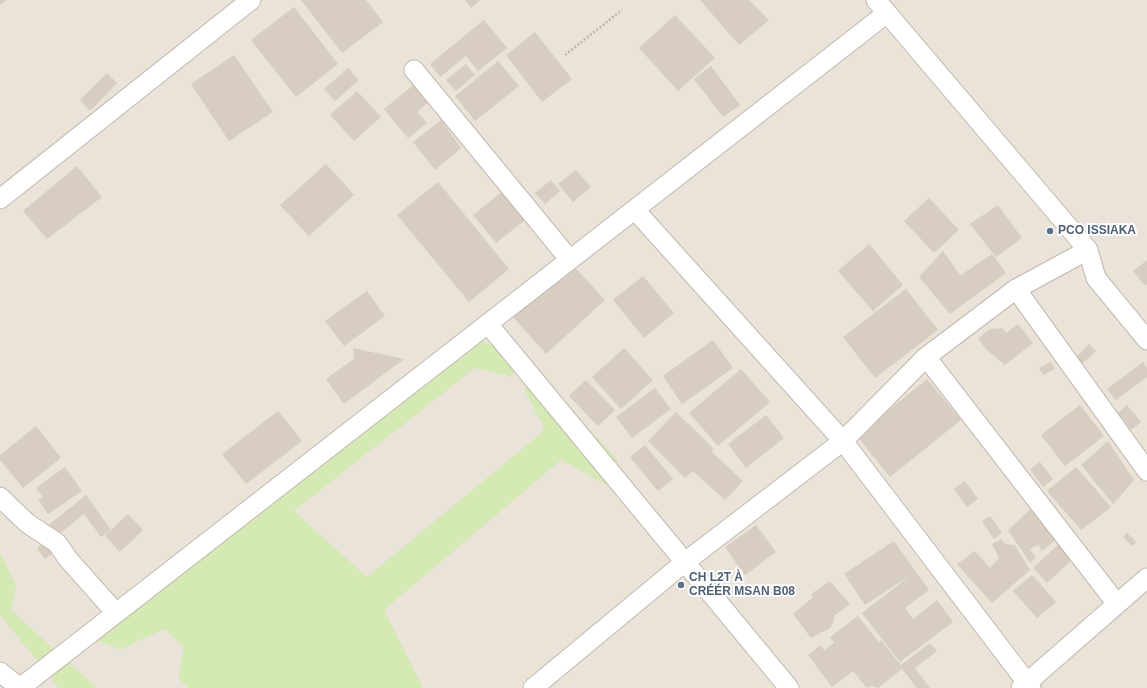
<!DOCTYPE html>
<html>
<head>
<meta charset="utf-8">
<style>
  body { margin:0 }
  canvas { display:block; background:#f6f2eb }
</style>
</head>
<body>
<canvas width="1147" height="688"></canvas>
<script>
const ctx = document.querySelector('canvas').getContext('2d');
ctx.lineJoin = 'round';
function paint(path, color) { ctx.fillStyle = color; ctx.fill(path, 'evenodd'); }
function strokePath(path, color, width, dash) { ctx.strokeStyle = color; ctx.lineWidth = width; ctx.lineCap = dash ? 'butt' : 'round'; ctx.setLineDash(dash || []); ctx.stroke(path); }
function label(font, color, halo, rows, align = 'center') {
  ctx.font = font + ' Arial,sans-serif'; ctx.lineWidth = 4; ctx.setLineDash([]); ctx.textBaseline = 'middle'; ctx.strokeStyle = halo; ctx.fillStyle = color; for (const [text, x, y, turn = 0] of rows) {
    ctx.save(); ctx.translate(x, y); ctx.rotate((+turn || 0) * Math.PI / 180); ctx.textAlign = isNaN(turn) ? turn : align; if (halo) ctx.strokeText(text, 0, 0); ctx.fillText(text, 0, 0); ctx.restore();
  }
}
const residential = new Path2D(`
  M0 0H1147V688H0Z`);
const green = new Path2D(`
  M475 340 526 354 511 377 475 368 294 511 367 577 545 430 524 389 540 377 617 459 611 487 561 460 384 610 423 688H188L178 677 184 647 164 629 120 650 80 633Z
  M0 552 16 586 11 610 97 688H59L0 615Z`);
const building = new Path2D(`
  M0 0H7L0 5Z
  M301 0H366L383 22 342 53Z
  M465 0H480L471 8Z
  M700 0H749L769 20 739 45Z
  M294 7 338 64 296 97 251 40Z
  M675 15 715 58 678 91 639 48Z
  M484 20 507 48 478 71 466 56 440 77 430 64Z
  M535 32 572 79 542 102 506 55Z
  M234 55 273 112 229 141 191 84Z
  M498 61 519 86 475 121 455 96Z
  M466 64 475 75 456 91 446 80Z
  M711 66 740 105 723 117 694 79Z
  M348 68 359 80 335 101 324 89Z
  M107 73 117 83 90 111 80 100Z
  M417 82 432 99 417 112 427 123 408 138 384 109Z
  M357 91 381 117 354 141 330 115Z
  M441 120 461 148 435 170 413 142Z
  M326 164 354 195 309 236 280 205Z
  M77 166 102 197 47 239 23 211Z
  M576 170 591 187 573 202 558 184Z
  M551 180 560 191 545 204 535 193Z
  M438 182 509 269 469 302 397 215Z
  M502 192 525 220 496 243 473 215Z
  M929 198 959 230 934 253 904 221Z
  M998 205 1022 238 996 257 970 224Z
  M869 244 903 285 873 311 838 271Z
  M943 251 966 283 961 275 992 254 1006 273 950 314 919 277Z
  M1147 260V284L1145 286 1133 271Z
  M572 264 605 300 546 354 513 317Z
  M643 276 674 313 644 338 613 300Z
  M906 289 938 330 875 378 843 337Z
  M367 291 385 316 344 346 325 321Z
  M1018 324 1033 343 1005 365 987 350 978 339 990 329 1002 328 1006 333Z
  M713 340 733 368 682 404 663 376Z
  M1089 344 1096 351 1080 366 1074 359Z
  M353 348 404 359 344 404 326 379 354 359Z
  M624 348 653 380 621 409 592 377Z
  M1051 362 1055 369 1043 375 1039 368Z
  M1143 362 1147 368V377L1116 400 1107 389Z
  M741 369 770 402 718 446 689 413Z
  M927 379 961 420 890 477 857 436Z
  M586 380 615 410 598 426 569 396Z
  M655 388 671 409 632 438 616 417Z
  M1080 405 1104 436 1065 466 1041 435Z
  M1127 405 1141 422 1131 430 1118 413Z
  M278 411 302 441 246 484 222 454Z
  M676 412 714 449 711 451 743 481 725 500 693 471 685 478 648 441Z
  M766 415 784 438 746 468 728 444Z
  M36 426 61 458 23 488 0 460V455Z
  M1108 441 1134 480 1113 504 1081 465Z
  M645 445 673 479 658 491 630 457Z
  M1040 462 1053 479 1043 487 1030 469Z
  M65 467 82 491 48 514 38 500 43 497 36 488Z
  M1076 467 1111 507 1081 530 1047 491Z
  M965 481 978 499 967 507 954 489Z
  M86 495 111 530 128 514 143 530 120 552 105 536 111 530 101 537 84 514 54 538 46 527Z
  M1033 507 1057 539 1042 551 1038 545 1030 549 1036 558 1030 563 1008 530Z
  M990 516 1002 533 994 539 982 521Z
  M756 525 776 552 745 575 725 547Z
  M1127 533 1136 542 1132 546 1123 537Z
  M1001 539 1005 544 1015 545 1030 570 992 603 957 564 975 551 990 568 999 558 992 544Z
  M894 541 929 590 905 608 913 619 937 600 953 622 900 662 862 613 912 574 865 605 844 574Z
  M46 542 54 552 45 559 37 548Z
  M1061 542 1075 557 1047 583 1033 568Z
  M1032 575 1056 602 1037 618 1013 591Z
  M830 581 850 604 834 616V621L830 628 811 638 793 614 813 597 811 594Z
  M858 616 879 642 881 640 901 665 930 643 937 651 915 668 930 688H917L902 669 878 688 872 686 867 688 853 671 832 687 808 655 820 645 824 650 834 643 830 637Z`);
const path = new Path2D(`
  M565 55 622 10`);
const minor = new Path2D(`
  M876 0 1088 250 1096 278 1147 340
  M414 70 570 260
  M0 199 251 0
  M635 210 843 441 1031 688
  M1016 289 1147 471
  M488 324 789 688
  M926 357 1117 604
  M0 497 27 523 57 543 68 559 116 613
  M0 672 20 688
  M20 688 887 13
  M533 688 685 562 843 441 926 357 1016 289 1088 250
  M1021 688 1147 578`);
const markers = [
  [1050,231,4,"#5c6f8a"],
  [681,585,4,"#5c6f8a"]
];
const serviceNames = [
  ["PCO ISSIAKA",1058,231],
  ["CH L2T À",689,578],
  ["CRÉÉR MSAN B08",689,592]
];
paint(residential, '#eae3d9');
paint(green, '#d5e9b5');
paint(building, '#d7cdc0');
strokePath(minor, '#c1b9ad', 21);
strokePath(path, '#c3b49f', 2.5, [2, 2]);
strokePath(minor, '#fff', 19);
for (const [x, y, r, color] of markers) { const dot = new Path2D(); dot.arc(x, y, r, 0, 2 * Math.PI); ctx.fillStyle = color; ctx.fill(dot); strokePath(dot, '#fff', 1.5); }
label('bold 12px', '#4e5e75', '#fff', serviceNames, 'left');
</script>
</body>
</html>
